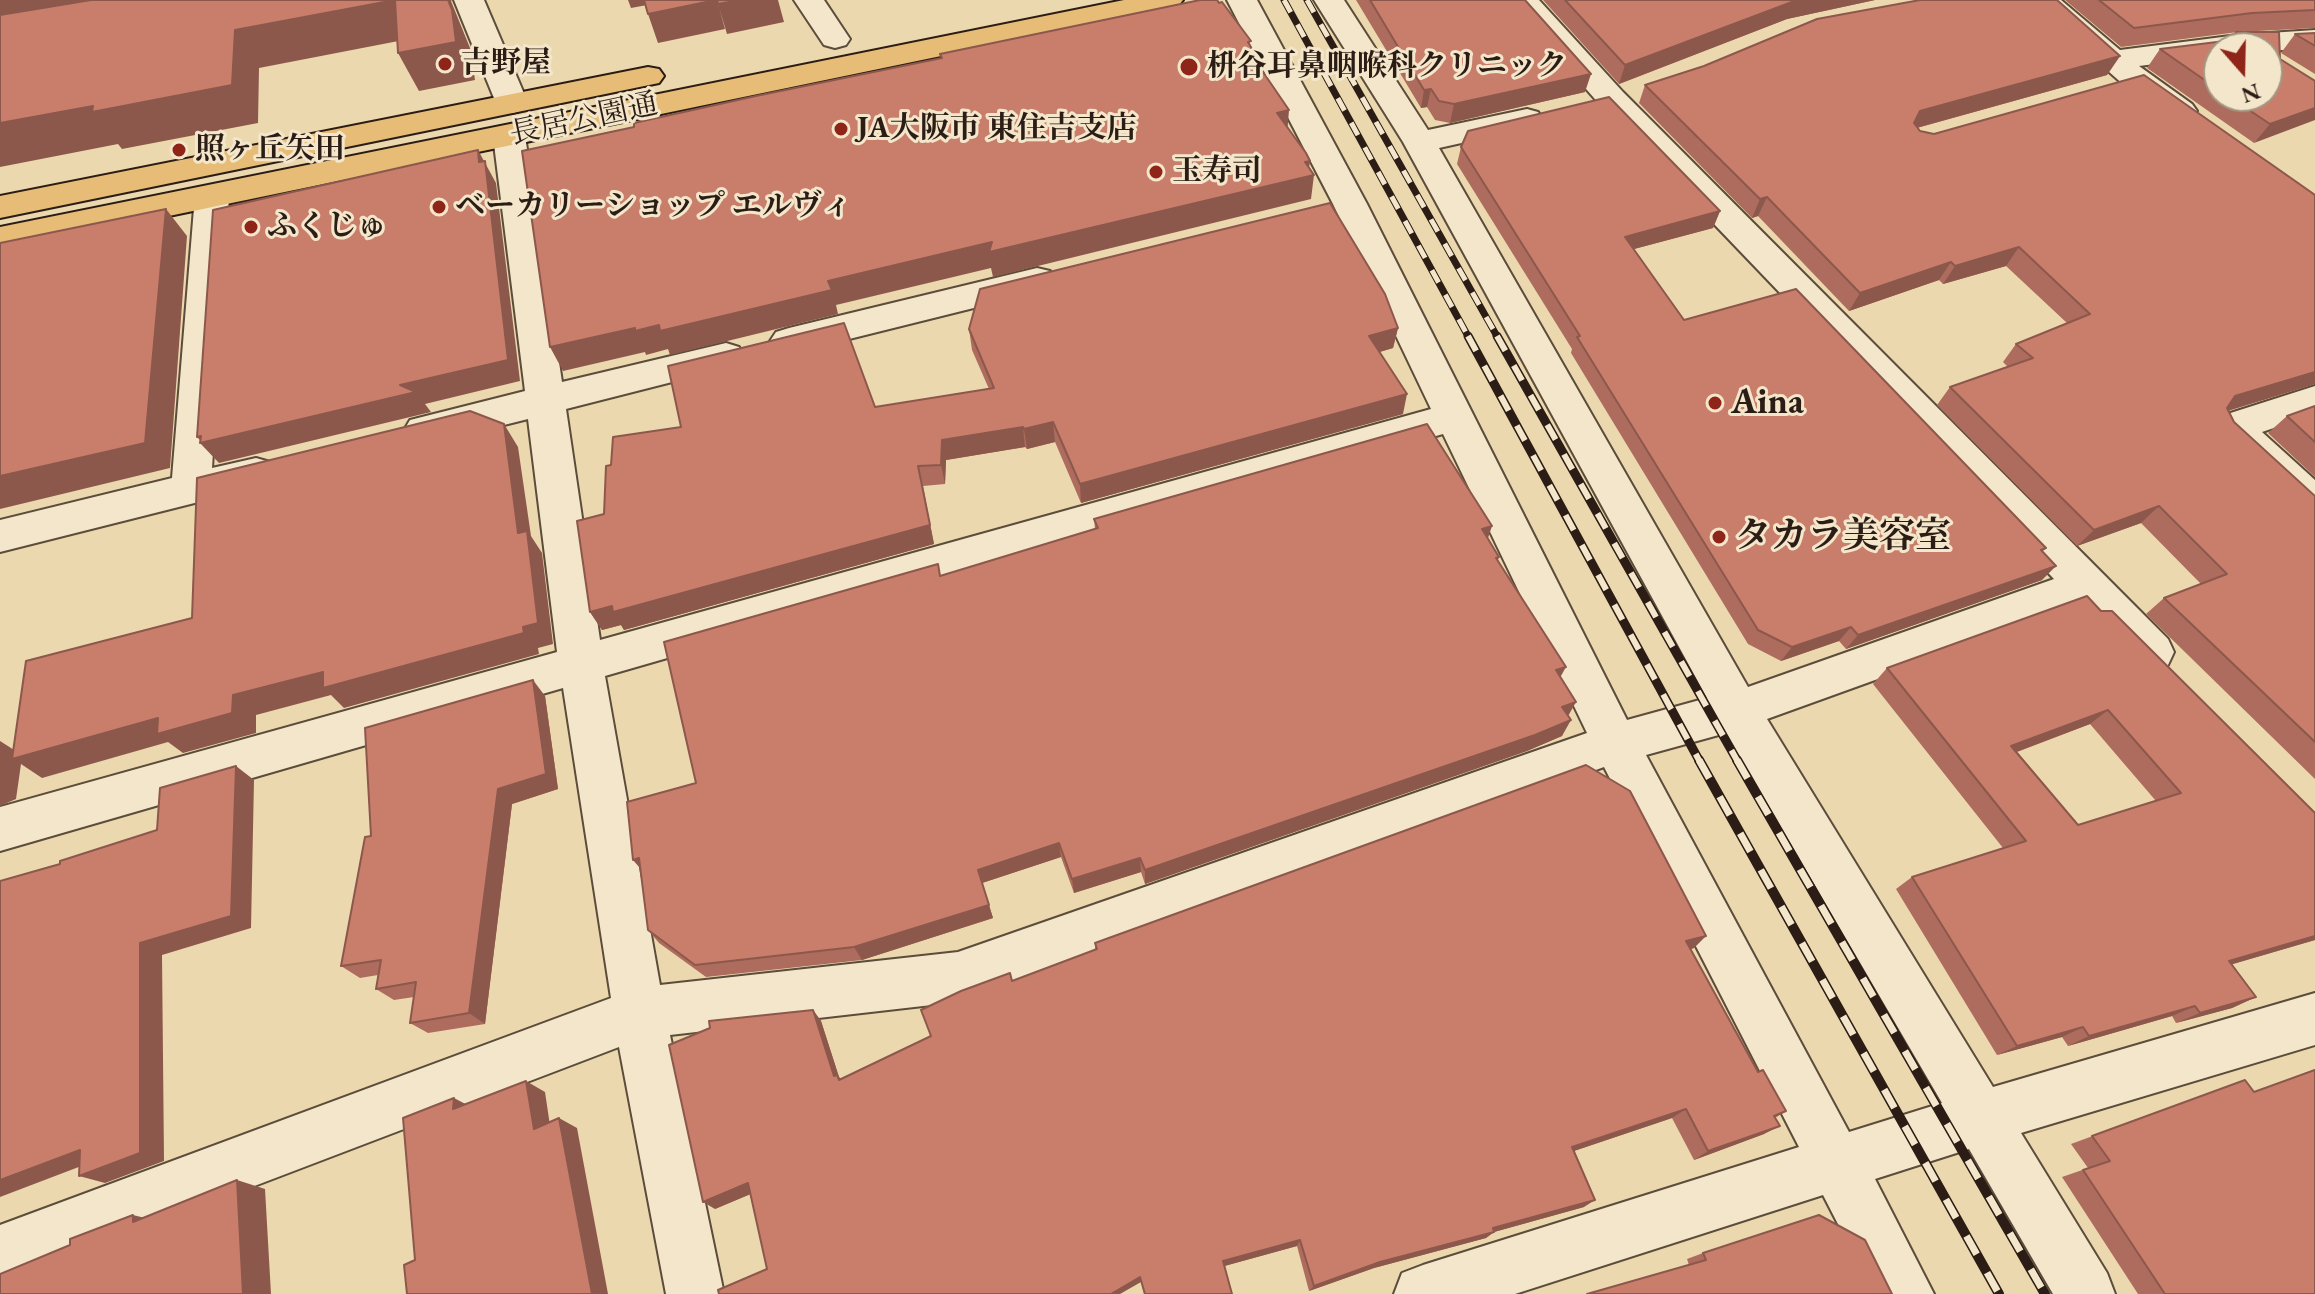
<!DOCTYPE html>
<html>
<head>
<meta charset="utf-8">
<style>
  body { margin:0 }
  #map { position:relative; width:2315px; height:1294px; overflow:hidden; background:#ecd8ae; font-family:"EB Garamond",serif }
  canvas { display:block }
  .north { position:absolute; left:2203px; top:32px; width:80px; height:80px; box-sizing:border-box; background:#f3e6ca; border:2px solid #a39682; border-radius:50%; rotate:160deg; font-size:22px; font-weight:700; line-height:32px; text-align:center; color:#2b1d15 }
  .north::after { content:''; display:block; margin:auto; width:28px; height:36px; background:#8f2418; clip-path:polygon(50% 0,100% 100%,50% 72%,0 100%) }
</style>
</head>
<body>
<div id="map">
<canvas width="2315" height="1294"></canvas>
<div class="north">N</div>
</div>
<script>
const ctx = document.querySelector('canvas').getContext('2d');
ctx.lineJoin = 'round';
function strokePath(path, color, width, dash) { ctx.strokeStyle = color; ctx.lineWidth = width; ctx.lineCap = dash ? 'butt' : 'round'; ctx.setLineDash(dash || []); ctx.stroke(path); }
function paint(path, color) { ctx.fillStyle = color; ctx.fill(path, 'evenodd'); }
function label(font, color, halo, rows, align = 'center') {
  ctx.font = font + ' "EB Garamond","Noto Serif JP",serif'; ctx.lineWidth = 6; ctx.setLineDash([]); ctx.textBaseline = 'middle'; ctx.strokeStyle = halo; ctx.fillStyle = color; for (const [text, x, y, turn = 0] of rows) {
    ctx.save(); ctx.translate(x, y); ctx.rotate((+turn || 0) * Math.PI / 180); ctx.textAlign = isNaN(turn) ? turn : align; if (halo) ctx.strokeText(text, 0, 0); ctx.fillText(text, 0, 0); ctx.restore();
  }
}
const street = new Path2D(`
  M454 0H484L528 103 523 110 512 113 501 110 496 103Z
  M794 0H824L850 39 846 45 835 48 824 45Z
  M1227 0H1257L1367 204 1627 720 1707 698 1403 142 1314 0H1344L1428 130 1527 109 1538 112 1543 119 1538 126 1439 148 1748 687 2054 579 1601 106 1508 0H1539L1623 92 2168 639 2174 652 2168 665 2152 671 2136 665 2080 606 1767 719 1993 1087 2315 993V1045L2021 1133 2107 1273 2115 1294H2053L1969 1149 1875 1179 1934 1294H1874L1823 1195 1515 1294H1394L1402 1273 1423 1265 1799 1147 1604 767 958 1002 670 1035 724 1294H666L619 1047 0 1283V1225L611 998 563 688 0 851V807L557 652 528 419 424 445 410 440 404 430 410 420 525 391 493 136 498 129 509 126 520 129 525 136 562 382 726 343 739 347 745 356 739 365 566 409 600 640 1431 409 1333 204ZM1443 434 1587 733 958 952 660 985 605 676ZM1726 733 1942 1103 1849 1132 1646 755Z
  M2028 0H2061L2120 50 2238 35 2315 30V48L2267 51V48H2219V56L2139 66 2192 104 2197 111 2192 118 2181 121 2170 118 2125 86Z
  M212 185 224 188 229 196 212 468 256 458 270 462 276 473 270 484 0 552V520L172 478 195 196 200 188Z
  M1037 268 1050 271 1055 280 1050 289 789 354 776 350 770 341 776 332 789 328Z
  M2315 386V414L2262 432 2315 480V520L2301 515 2218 437 2212 427 2218 417Z`);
const highway = new Path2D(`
  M1124 0H1183L1178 6 1168 9 0 251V227Z
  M648 67 659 69 664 76 659 83 0 218V196Z`);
const railFar2 = new Path2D(`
  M1284 0 1469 338
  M1307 0 1498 338`);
const railFar1 = new Path2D(`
  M1468 336 1700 762
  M1497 336 1738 762`);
const rail = new Path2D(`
  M1699 760 1999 1294
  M1737 760 2045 1294`);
const wall = new Path2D(`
  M1356 0H1525L1585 92 1450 123 1435 120 1427 107 1421 108Z
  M1543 0H1875L1787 19 1619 84Z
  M2065 0H2315V28L2238 32 2121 47Z
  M2236 32 2315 81 2254 143 2147 68 2160 49 2230 41ZM2219 48 2267 96H2219Z
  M2315 33V74L2281 53 2295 34Z
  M2120 56 2107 75 1917 128 1920 131 1934 134 2315 195V384L2228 411 2234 422 2315 496V779L2146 614 2164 598 2201 584 2141 523 2077 546 1937 405 1950 387 2008 367 2003 362 2016 344 2067 323 2006 266 1943 284 1939 280 1849 311 1758 216 1752 218 1639 103 1645 85Z
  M1461 147 1720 211 1713 228 1634 249 1684 320 2046 548 2043 551 2042 580 1846 649 1839 641 1781 661 1748 644 1571 353 1572 349 1457 164Z
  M1398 328 1393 348 1380 352 1403 414 1081 503 1055 442 1027 449 1025 447 946 460 945 484 923 486 934 544 624 630 621 625 602 630 590 612 604 514 875 407 989 389 972 350 969 329Z
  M2315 406V477L2268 433 2287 416Z
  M1094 519 1488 538 1499 557 1498 560 1560 677 1568 717 1562 736 1527 751 1145 884 1141 872 1074 893 1061 857 982 883 993 918 862 960 706 977 659 943 648 930 696 783 941 576 1095 529Z
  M2101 611 2315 813V940L2232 964 2256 997 2232 1008 2176 1023 2172 1016 2068 1046 2062 1037 1997 1055 1896 889 1912 877 2003 848 1873 684 1887 668ZM2090 724 2156 801 2078 825 2017 752Z
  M545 696 558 789 512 804 485 1024 428 1033 410 1023 414 997 394 1000 376 989 378 975 360 978 341 966Z
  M1095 943 1694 948 1691 949 1758 1072 1786 1111 1775 1118 1764 1134 1694 1160 1672 1118 1574 1151 1584 1207 1494 1232 1486 1238 1374 1268 1309 1291 1297 1246 1224 1266 1232 1294H1144L1141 1282 767 1269 750 1194 715 1209 813 1010 821 1021 839 1077 841 1079 931 1036 1012 981 1095 950Z
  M2315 1069V1294H2138L2062 1177 2088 1168 2071 1144 2245 1080 2254 1092Z
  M1703 1253 1892 1294 1689 1265 1687 1259Z`);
const shadedWall = new Path2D(`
  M0 0H197L0 34Z
  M395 0 414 38 259 68 258 123 122 149 118 144 0 167V123L235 30Z
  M448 0H452L451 1 470 48 475 80 419 91 398 53Z
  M628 0H645L647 5 631 8Z
  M717 0 725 29 658 43 648 14Z
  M740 0H780H778L784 22 727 34 718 4Z
  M1797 0H1875L1787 19 1619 84 1625 65Z
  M2120 56 2107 75 1909 130 1920 111Z
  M1591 74 1585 92 1450 123 1454 104Z
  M1431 89 1427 107 1421 108 1424 90Z
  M2315 108V120L2254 143 2270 124Z
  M1289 110 1287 135 1277 113Z
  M478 150 496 183 520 381 425 404 431 412 219 463 200 443 202 442 197 437 400 385 479 162Z
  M1310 161 1308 176 1314 175 1311 199 993 277 991 268 836 305 838 314 670 355 668 349 646 355 645 352 563 371 550 347 828 281Z
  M1767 197 1758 216 1752 218 1760 199Z
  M166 209 187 236 170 468 0 509V476Z
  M1720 211 1713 228 1619 253 1625 237Z
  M2019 247 2006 266 1943 284 1955 266Z
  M1951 262 1939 280 1849 311 1860 293Z
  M1398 328 1393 348 1365 356 1369 336Z
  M2315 372V384L2217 414 2235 396Z
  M1407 394 1403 414 1081 503 1080 484Z
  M1053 422 1055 442 1027 449 1024 429Z
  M504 424 518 447 531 536 542 553 553 644 538 648 539 654 344 708 331 695 256 715V733L183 753 168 742 42 778 21 764 16 799 0 806V741L22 755 233 695 518 533Z
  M1023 427 1025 447 946 460 945 484 941 465 942 440Z
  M918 466 934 544 624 630 621 625 602 630 590 612Z
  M2159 506 2141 523 2077 546 2094 530Z
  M1492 526 1486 544 1482 529Z
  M2056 566 2042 580 1846 649 1858 635Z
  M1851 627 1839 641 1781 661 1792 647Z
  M1566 667 1557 683 1556 670Z
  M533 680 545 696 558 789 512 804 485 1024 469 1013 498 789Z
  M1576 702 1567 718 1562 707Z
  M2108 710 2090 724 1995 760 2011 746Z
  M1571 720 1562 736 1527 751 1145 884V870Z
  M236 766 254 780 251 928 162 955 164 1161 105 1183 79 1176 140 943Z
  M1059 843 1061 857 982 883 978 870Z
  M639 858 645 874 633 860Z
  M1140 858 1141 872 1074 893 1072 879Z
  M989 905 993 918 862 960 854 947Z
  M1706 936 1694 948 1674 954 1686 941Z
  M2315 936V940L2206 972 2229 961Z
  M2256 997 2232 1008 2176 1023 2200 1013Z
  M2195 1006 2172 1016 2068 1046 2089 1036Z
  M813 1010 821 1021 839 1077 845 1085 834 1076Z
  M2083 1027 2062 1037 1997 1055 2017 1046Z
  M526 1081 545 1092 552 1139 534 1129Z
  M454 1098 475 1109H453Z
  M1686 1109 1672 1118 1562 1155 1572 1147Z
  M559 1118 577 1128 608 1294H592Z
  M1780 1126 1764 1134 1694 1160 1708 1151Z
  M80 1150 105 1157 0 1197V1180Z
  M237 1180 265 1189 271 1294H243Z
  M748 1183 758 1191 715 1209 703 1202Z
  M1595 1200 1584 1207 1494 1232 1486 1238 1374 1268 1309 1291 1314 1286 1380 1262 1493 1228Z
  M133 1215 165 1223 133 1222Z
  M1300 1240 1297 1246 1221 1267 1223 1261Z
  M1140 1277 1141 1282 1120 1294H1111Z`);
const building = new Path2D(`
  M91 0H448L452 10 456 42 398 53 395 0 235 30 232 85 92 112 93 106 0 123V15Z
  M644 0H716L648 14Z
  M717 0H740L718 4Z
  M1200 0H1217L1219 3 1222 2 1251 41 1248 42 1252 49 1248 50 1289 110 1277 113 1306 153 1310 161 1305 162 1314 175 989 252 992 242 828 281 832 290 660 331 659 325 635 331V328L550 347 522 151 634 127V123L756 96 942 58 940 54Z
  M1370 0H1525L1591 74 1454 104 1439 101 1431 89 1424 90Z
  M1565 0H1797L1625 65Z
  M1920 0H2057L2120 56 1920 111 1914 123 1920 131 1934 134 2144 75 2315 195V372L2235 396 2227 408 2234 422 2315 496V742L2164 598 2227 574 2159 506 2094 530 1950 387 2033 358 2016 344 2090 314 2019 247 1955 266 1951 262 1860 293 1767 197 1760 199 1645 85 1704 66 1817 19Z
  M2099 0H2315V10L2252 13 2134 28Z
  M2236 32H2279L2280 59 2315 81V108L2270 124 2228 96H2267V48H2219V90L2160 49 2233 40Z
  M2315 33V46L2295 34Z
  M1609 97 1720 211 1625 237 1684 320 1796 289 2046 548 2041 550 2056 566 1858 635 1851 627 1792 647 1758 630 1577 337 1580 336 1461 147 1468 131Z
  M478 150 479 162 485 161 508 360 400 385 416 392 200 443 201 436 197 437 213 210Z
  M1330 203 1385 294 1398 328 1369 336 1407 394 1080 484 1053 422 1024 429 1023 427 942 440 941 465 918 466 930 525 613 612 612 606 590 612 577 521 604 514 606 466 611 465 613 437 681 427 668 366 844 323 875 407 994 388 969 329 980 289Z
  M166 209 145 443 0 476V243Z
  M2315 406V442L2287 416Z
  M470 411 504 424 518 533 527 531 538 623 523 627 524 633 323 688V672L233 695 232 713 157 734 158 718 12 759 26 661 192 618 197 478Z
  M1427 424 1492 526 1482 529 1499 557 1496 558 1566 667 1556 670 1576 702 1562 707 1571 720 1535 735 1145 870 1140 858 1072 879 1059 843 978 870 989 905 854 947 695 965 648 930 639 858 633 860 627 802 696 783 664 642 938 564 940 576 1098 528 1094 519Z
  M2087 596 2101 611H2112L2315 813V936L2229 961 2256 997 2200 1013 2195 1006 2089 1036 2083 1027 2017 1046 1912 877 2026 841 1887 668ZM2108 710 2181 793 2078 825 2011 746Z
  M533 680 546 774 498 789 469 1013 410 1023 416 982 376 989 381 960 341 966 365 837 371 836 365 728Z
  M1586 765 1630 791 1706 936 1686 941 1758 1072 1763 1070 1786 1111 1774 1116 1780 1126 1708 1151 1686 1109 1572 1147 1595 1200 1493 1228 1494 1232 1380 1262 1314 1286 1300 1240 1223 1261 1232 1294H1145L1140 1277 1111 1294H719L718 1290 767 1269 748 1183 703 1202 669 1045 710 1028 709 1021 813 1010 834 1076 837 1075 839 1080 931 1036 921 1010 961 991 1010 973 1012 981 1097 949 1095 943Z
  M236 766 231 916 140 943V1153L79 1176 80 1150 0 1180V881L60 864V861L157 830 160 788Z
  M2315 1070V1294H2165L2083 1170 2110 1161 2092 1136 2245 1080 2254 1092Z
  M526 1081 534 1129 559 1118 592 1294H407L404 1265 415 1260 403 1118 454 1098 453 1109Z
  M237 1180 243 1294H0V1274L70 1245V1239L133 1215V1222Z
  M1819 1215 1865 1240 1892 1294H1587L1706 1260 1703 1253Z`);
const markers = [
  [445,64,8,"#8f2418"],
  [1189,67,10,"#8f2418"],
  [841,129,8,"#8f2418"],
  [179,150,8,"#8f2418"],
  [1156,172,8,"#8f2418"],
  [439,207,8,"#8f2418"],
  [251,227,8,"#8f2418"],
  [1715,403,8,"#8f2418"],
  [1719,537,8,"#8f2418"]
];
const farPoinames = [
  ["吉野屋",461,64],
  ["枡谷耳鼻咽喉科クリニック",1207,67],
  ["JA大阪市 東住吉支店",857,129],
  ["照ヶ丘矢田",195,150],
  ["玉寿司",1172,172],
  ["ベーカリーショップ エルヴィ",455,207],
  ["ふくじゅ",267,227]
];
const farStreetnames = [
  ["長居公園通",584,120,-12]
];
const poiNames = [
  ["Aina",1731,403],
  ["タカラ美容室",1735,537]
];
strokePath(street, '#5b4c3b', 4);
strokePath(highway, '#2b1d15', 4);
paint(street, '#f3e6ca');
paint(highway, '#e6bc77');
strokePath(railFar2, '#2b1d15', 7);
strokePath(railFar1, '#2b1d15', 9);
strokePath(rail, '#2b1d15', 10);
strokePath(railFar2, '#f3e6ca', 5, [14]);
strokePath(railFar1, '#f3e6ca', 6, [17]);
strokePath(rail, '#f3e6ca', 7, [21]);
paint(wall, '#ad6c5d');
paint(shadedWall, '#8d584c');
paint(building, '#c97e6c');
strokePath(building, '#8d584c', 2);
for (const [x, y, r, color] of markers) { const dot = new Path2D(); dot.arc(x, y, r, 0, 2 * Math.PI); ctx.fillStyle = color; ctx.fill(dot); strokePath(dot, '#f3e6ca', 3); }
label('bold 30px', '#2b1d15', '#f3e6ca', farPoinames, 'left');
label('30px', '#2b1d15', '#f3e6ca', farStreetnames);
label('bold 36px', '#2b1d15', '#f3e6ca', poiNames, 'left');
</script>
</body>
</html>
